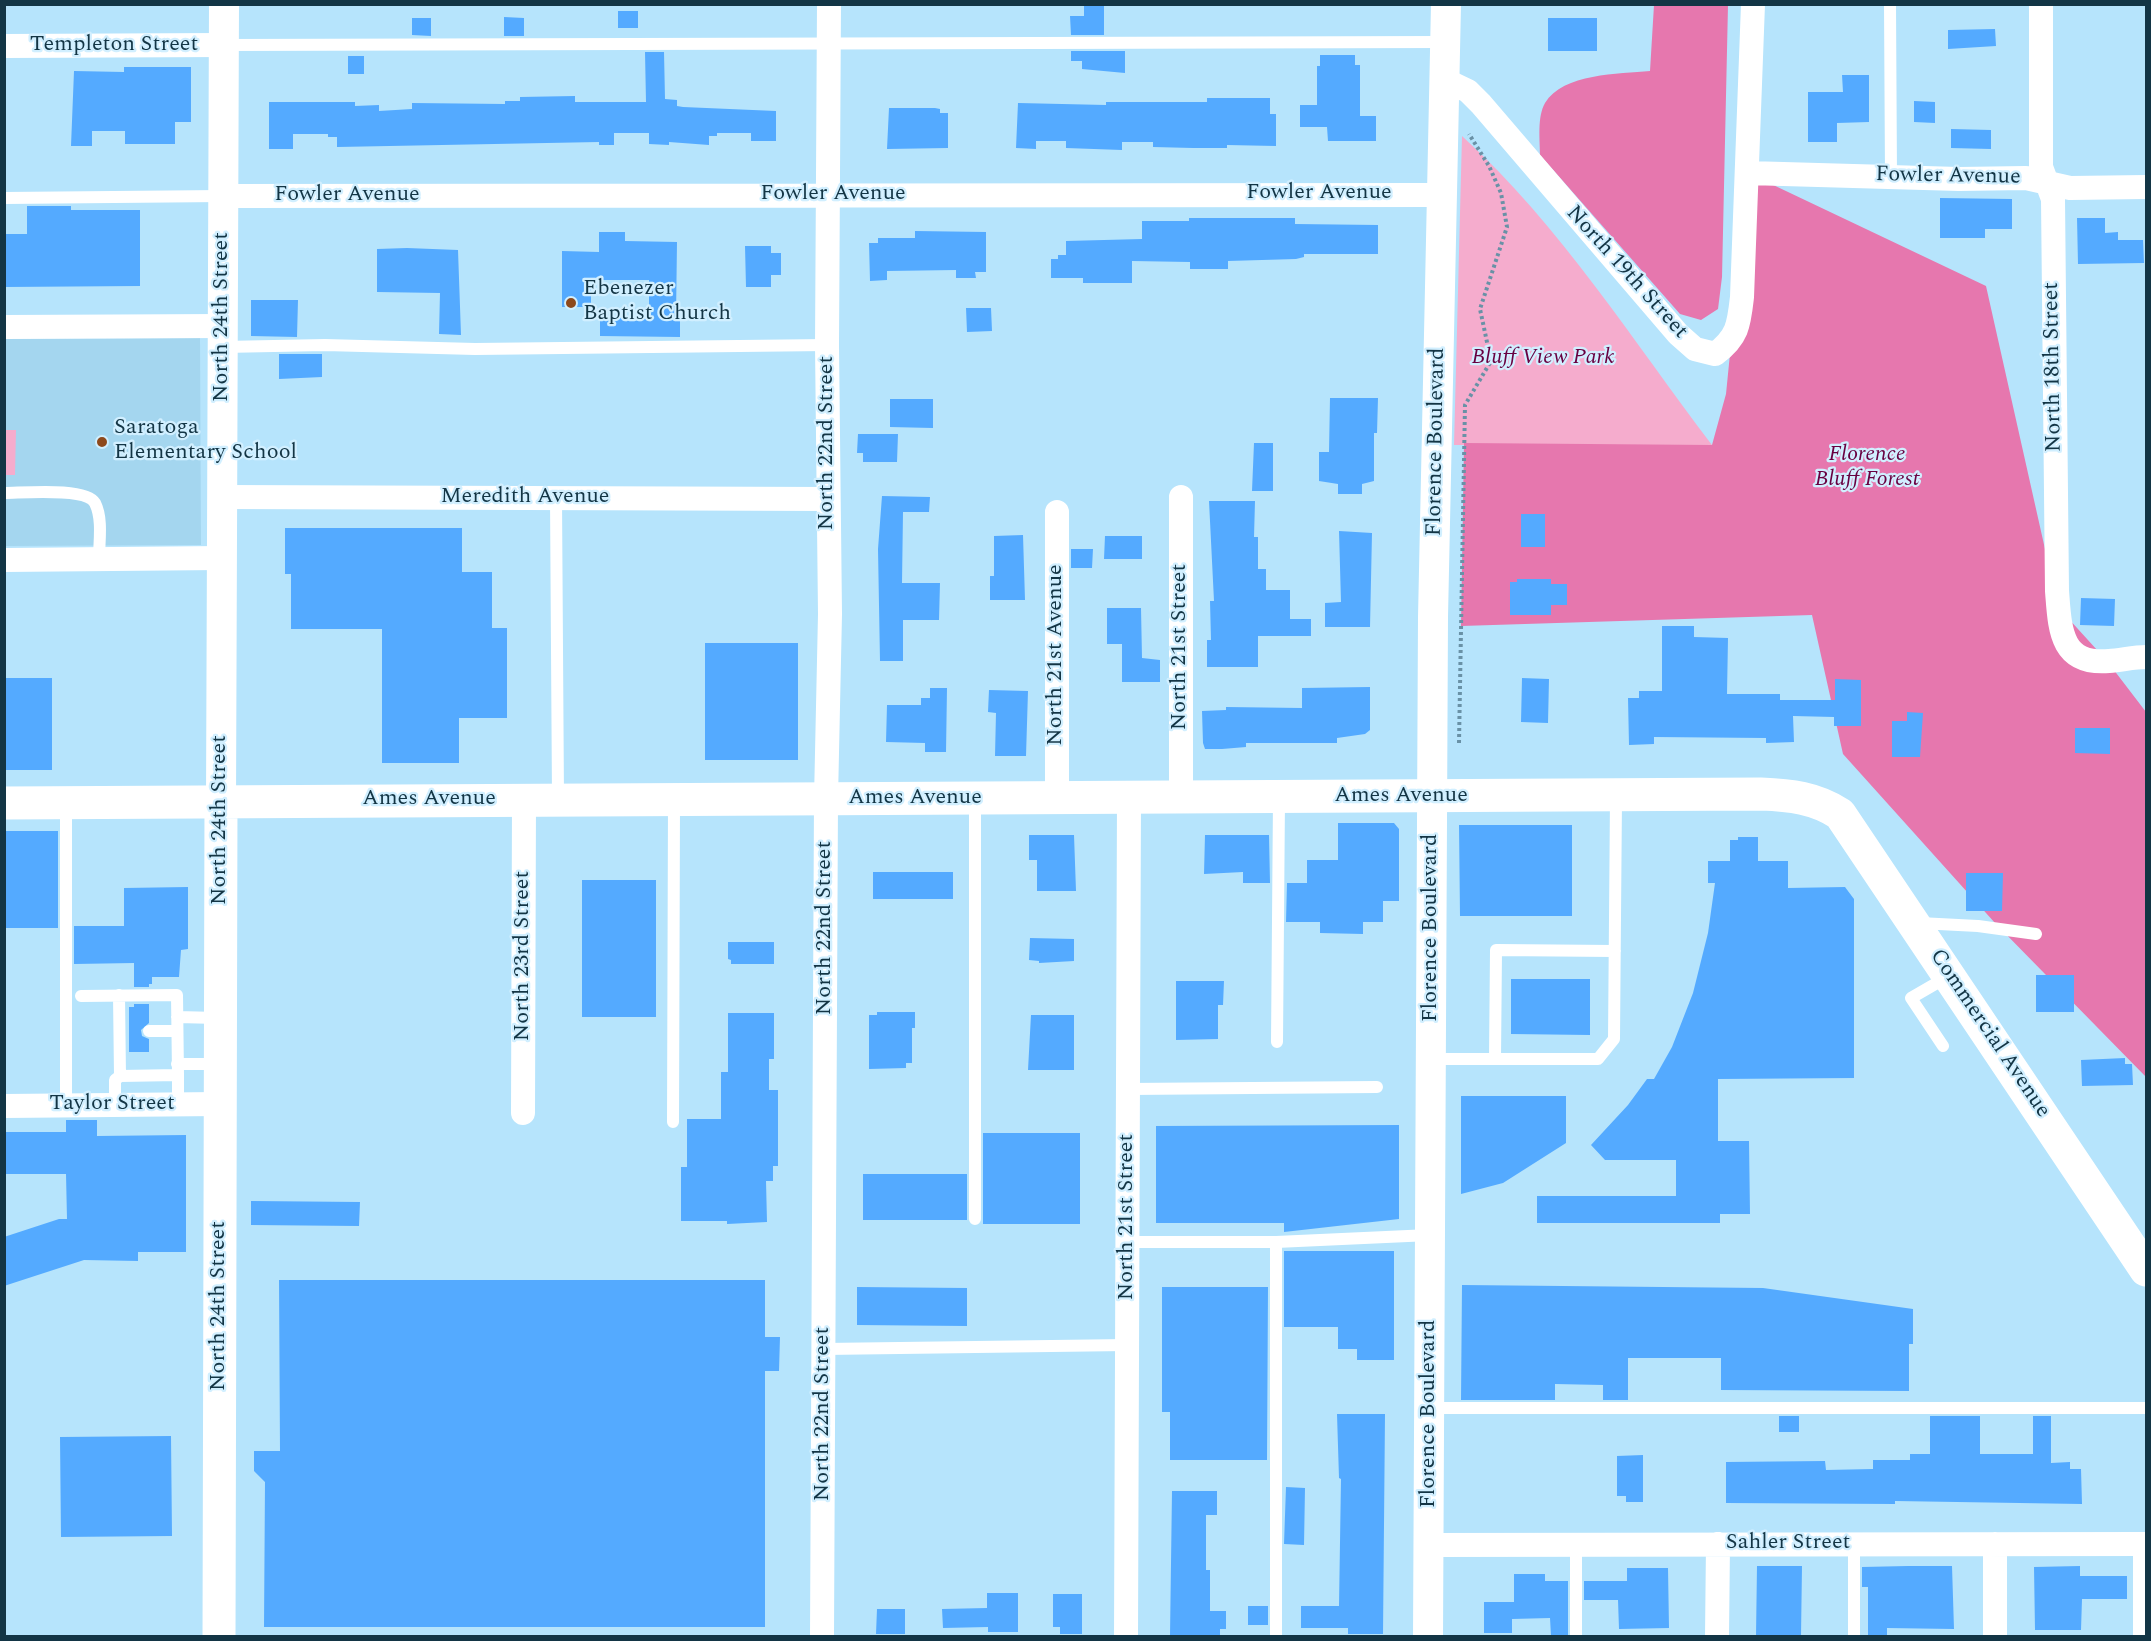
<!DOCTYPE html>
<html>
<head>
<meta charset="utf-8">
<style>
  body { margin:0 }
  #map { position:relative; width:2151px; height:1641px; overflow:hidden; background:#b6e4fc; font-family:Spectral,serif }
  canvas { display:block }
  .frame { position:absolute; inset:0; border:6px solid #133545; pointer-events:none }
</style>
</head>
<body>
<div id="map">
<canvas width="2151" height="1641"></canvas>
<div class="frame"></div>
</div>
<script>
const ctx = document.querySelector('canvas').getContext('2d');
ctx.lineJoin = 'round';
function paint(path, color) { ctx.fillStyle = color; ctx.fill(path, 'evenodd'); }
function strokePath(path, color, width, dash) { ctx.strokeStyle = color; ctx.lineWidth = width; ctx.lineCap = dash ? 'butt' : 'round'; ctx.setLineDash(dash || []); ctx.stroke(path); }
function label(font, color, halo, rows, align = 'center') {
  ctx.font = font + ' Spectral,serif'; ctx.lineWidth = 4.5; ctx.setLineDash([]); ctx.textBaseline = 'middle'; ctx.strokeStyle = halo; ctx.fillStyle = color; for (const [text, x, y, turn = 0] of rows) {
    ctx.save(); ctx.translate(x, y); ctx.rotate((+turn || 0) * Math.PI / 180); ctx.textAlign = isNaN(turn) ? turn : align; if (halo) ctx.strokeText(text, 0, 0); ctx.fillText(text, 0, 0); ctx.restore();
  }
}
const built = new Path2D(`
  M200 338 201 545 5 546 4 339Z`);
const green = new Path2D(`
  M1462 136C1561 226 1632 340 1712 445H1454Z
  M5 430H16L15 475H5Z`);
const forest = new Path2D(`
  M1654 5H1728L1722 277 1718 309 1701 320 1680 314 1540 155C1540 139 1537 117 1545 103 1563 73 1619 74 1650 71Z
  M1748 173 1986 286 2058 607 2107 661 2146 712V1077L1995 923 1843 754 1812 615 1461 626 1464 443 1712 445 1726 394Z`);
const building = new Path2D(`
  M1084 4H1104V35H1071L1070 16H1084Z
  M618 11H638V28H618Z
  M504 17 524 18V36H504Z
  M412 18H431V36L412 35Z
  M1548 18H1597V51H1548Z
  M1995 29 1996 46 1948 49V30Z
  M1071 51H1125V73L1082 69V61H1071Z
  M645 52H664L665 99 677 100V106L683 107 776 111V141H751V133H717V136H709V145L669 142V145L649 144V133H614V145H599V142L337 147V137H328V134H293V149H269V102H355V106L379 105V111L412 109V103L505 104V101H520V97L575 96V102H646Z
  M1320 55H1355V65H1360V116H1376V141H1328L1327 127H1300V105H1317V66H1320Z
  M348 56H364V74H348Z
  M124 67H191V122H175V144H125V131H92V146H71L74 71 124 72Z
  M1842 75H1869V122L1837 123V142H1808V92H1843Z
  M1207 98H1270V114H1276V146L1227 145V148H1193L1153 147V142H1122V150L1066 148V141H1036V149L1016 148 1018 103 1106 105V102H1207Z
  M1914 101 1935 102V123L1914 122Z
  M889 108H935L940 109V113H948V148L887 149Z
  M1951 129 1991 130V149L1951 148Z
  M1940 198 2012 199V229H1985V238H1940Z
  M27 206H71V210H140V286L4 287V234H27Z
  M1189 218H1295V224L1378 225V254H1304V257L1296 259 1228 261V269H1190V262L1132 261V283H1083V278H1051V259H1058V255H1066V241L1142 239V221H1189Z
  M2077 218H2105V233L2118 232V240H2143L2144 263 2078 264Z
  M915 231 986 232V272H975L976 278H956V270L887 271V280L870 281 869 243H878V238H915Z
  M599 232H625V241L677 242 676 317H680V337L600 336V317H649V280H591V307H562V251L599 252Z
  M745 246H771V253H781V275H771V287H746Z
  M407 248 458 250 461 335 439 334 440 293 377 292V249Z
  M251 300H298L297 337 251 336Z
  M966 308H991L992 331 967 332Z
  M279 354H322V377L279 379Z
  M1330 398H1378L1377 433H1374V481L1362 484V494H1338V484L1319 481V452H1329Z
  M890 399H933V428L890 427Z
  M858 434H898L897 462H863V453H857Z
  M1254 443H1273V491H1252Z
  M882 496 930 497 929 512H903L902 583H940L939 620H903V661H880L878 549Z
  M1209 501H1255L1254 537H1258V569H1266V590H1290V619H1311V636H1258V667H1207V640H1211L1210 601H1214Z
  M1521 514H1545V547H1521Z
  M285 528H462V572H492V628H507V718H459V763H382V629H291V574H285Z
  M1339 531 1372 533 1370 627H1325V603L1341 602Z
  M1023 535 1025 600H990V576H994V536Z
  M1105 536H1142V559H1104Z
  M1071 549H1093L1092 568H1071Z
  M1517 579H1551V584H1567V605H1551V615H1510V582H1517Z
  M2081 598 2115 599 2114 626 2080 625Z
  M1107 608H1141L1142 658 1160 660V682H1122V644H1107Z
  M1662 626H1694V637L1728 638 1727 694H1780V700H1835V679L1861 680V726H1834V717L1793 716 1794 742 1766 743V738L1654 737V744L1629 745 1628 698H1639V691H1662Z
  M705 643H798V760H705Z
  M4 678H52V770H4Z
  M1522 678 1549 679 1548 723 1521 722Z
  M1370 687V730L1365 734 1337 738V743H1246V747L1222 749H1205L1203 743 1202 711 1226 710V707L1302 708V688Z
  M930 688H947L946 752H925V743L886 742 887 705H921V698H930Z
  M989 690 1028 691 1026 756H995L996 713 988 712Z
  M1907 712 1923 713 1920 757H1892V721H1907Z
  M2075 728H2110V754L2075 753Z
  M1338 823H1394L1399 829V901H1383V922H1363V934L1320 933V922H1286L1287 883H1307V860H1338Z
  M1459 825H1572V916H1460Z
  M4 831H58V928H4Z
  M1029 835H1074L1076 891H1037V860H1029Z
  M1205 835H1269L1270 883H1243V872L1204 874Z
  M1738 837H1758V861H1788V888L1845 887 1854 899V1078L1718 1079V1141H1749L1750 1214H1720V1223H1537V1196H1676V1160H1605L1591 1145 1628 1105 1647 1079H1654L1672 1047 1693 993 1708 933 1715 883H1708V861H1730V840H1738Z
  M873 872H953V899H873Z
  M1966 873H2003L2002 911H1966Z
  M582 880H656V1017H582Z
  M188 887V949L181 950 179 977H152V984H149V987H134V963L74 964V926H124V888Z
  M1030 938 1074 939V961L1039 963V961L1029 960Z
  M728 942H774V964H731V960L728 959Z
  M2036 975H2074V1012H2036Z
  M1511 979H1590V1035L1511 1034Z
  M1176 981H1224L1223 1005H1218V1039L1176 1040Z
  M134 1004H149V1023L141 1030 142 1036 149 1039V1052H129V1007H134Z
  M877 1012H915V1028H912V1063H906V1068L869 1069V1015H877Z
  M728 1013H774V1059H769V1090H778V1166H773V1181H766L767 1222 727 1224V1221H681V1167H687V1119H721V1072H728Z
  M1031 1015H1074V1070H1028Z
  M2125 1058V1064H2132L2133 1085 2082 1086 2081 1060Z
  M1461 1096H1566V1143L1503 1183 1461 1194Z
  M66 1120H97V1136L186 1135V1252H138V1261L84 1260 4 1286V1237L59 1219H67L66 1174H4V1132H66Z
  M1399 1125V1219L1284 1232V1223H1156V1126Z
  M983 1133H1080V1224H983Z
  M863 1174H967V1220H863Z
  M251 1201 360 1202 359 1226 251 1225Z
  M1284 1251H1394V1360H1357V1349H1338V1327H1284Z
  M279 1280H765V1337H780L779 1371H765V1627H264L265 1482 254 1471V1451H280Z
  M1462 1285 1763 1288 1913 1309V1344H1909V1391L1721 1390V1358H1628V1400H1603V1385L1555 1384V1400H1461Z
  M857 1287 967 1288V1326L857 1325Z
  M1162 1287H1268L1267 1460H1170V1412H1162Z
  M1337 1414H1385L1383 1634H1348V1628H1301V1606H1339L1341 1479 1339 1478Z
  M1779 1416H1799V1432H1779Z
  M1930 1416H1980V1454H2033V1416H2051V1463L2070 1462V1469H2081L2082 1504 1895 1501V1504L1726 1503V1462L1825 1461 1826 1470 1873 1469V1460H1910V1454H1930Z
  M171 1436 172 1536 61 1537 60 1437Z
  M1643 1455V1502H1626V1496H1617V1456Z
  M1286 1487 1305 1488 1304 1545 1284 1544Z
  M1172 1491H1217V1515H1206V1570H1210V1611H1226V1629H1220V1636H1170Z
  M1757 1566H1802L1801 1636H1756Z
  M1908 1566H1952L1954 1629 1887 1628V1635H1868V1587H1862V1567Z
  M2080 1566V1576H2127V1599H2082L2081 1630H2035L2034 1567Z
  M1627 1568H1668L1669 1628 1619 1629 1618 1600H1584V1581H1627Z
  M1514 1574H1545V1581H1568V1636H1551L1550 1618 1512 1619V1633H1484V1602H1514Z
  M987 1593H1018V1632H988V1627L943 1628 942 1609 987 1608Z
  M1053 1594H1082V1634H1060V1627H1053Z
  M1248 1606H1268V1625H1248Z
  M877 1609H905V1634H876Z`);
const path = new Path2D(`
  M1459 743 1465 405 1491 361 1480 309 1507 227 1501 193 1489 166 1469 134`);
const service = new Path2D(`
  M1890 4 1891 177
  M224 45 1444 42
  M4 198 223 196
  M223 347 325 345 475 349 827 345
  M4 493C23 493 86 487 95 503 103 519 99 542 99 559
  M556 498 558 799
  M975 800V1219
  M66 803V1105
  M1919 923 1978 926 2036 934
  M119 995 120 1076
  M81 996 177 995 178 1075 120 1076 115 1080V1104
  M177 1017 218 1018
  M149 1031H177
  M1277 1042 1279 798
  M1943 1046 1911 998 1949 976
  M1431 1059H1598L1614 1039 1616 797
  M1495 1059 1496 950 1615 951
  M177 1064H219
  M178 1075V1104
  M1128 1089 1377 1087
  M673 1122 674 802
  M1128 1242H1276L1430 1235
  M1276 1242V1636
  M824 1349 1127 1345
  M1431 1408H2146
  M1576 1636V1544
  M1854 1636V1544
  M2139 1636V1544`);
const minor = new Path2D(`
  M2041 4V167L2053 199 2057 591C2060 629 2060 665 2109 661 2122 660 2134 657 2146 657
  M4 46 224 45
  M1445 80 1468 91 1481 104 1678 334 1695 349 1715 354C1738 337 1739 324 1742 297L1753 4
  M1748 173 1959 179 2026 178 2070 188 2146 187
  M224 196 1442 195
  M4 327 223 326
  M222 497 828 499
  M4 560 221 558
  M1181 798V497
  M1057 799V512
  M4 1106 220 1104
  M523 1113 524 799
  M1429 1545 2146 1544
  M822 1636 826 799 830 614 827 345 829 4
  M1126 1636 1129 798
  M1717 1636 1718 1544
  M1995 1636V1544`);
const tertiary = new Path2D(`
  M221 800 224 4
  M1428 1636 1433 617 1446 4`);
const secondary = new Path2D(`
  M4 803 1761 794C1790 795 1816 798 1840 814L2146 1270
  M219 1636 221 800`);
const markers = [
  [571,303,6,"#8d491c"],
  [102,442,6,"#8d491c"]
];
const streetNames = [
  ["Templeton Street",114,46],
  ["Fowler Avenue",1948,177,1],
  ["Fowler Avenue",1319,194],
  ["Fowler Avenue",833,195],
  ["Fowler Avenue",347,196],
  ["North 19th Street",1626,273,48],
  ["North 24th Street",223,317,-90],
  ["North 18th Street",2054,367,-91],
  ["Florence Boulevard",1437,442,-89],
  ["North 22nd Street",828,443,-90],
  ["Meredith Avenue",525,498],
  ["North 21st Street",1181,647,-90],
  ["North 21st Avenue",1057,655,-90],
  ["Ames Avenue",1401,797],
  ["Ames Avenue",915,799],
  ["Ames Avenue",429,800],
  ["North 24th Street",221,820,-90],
  ["North 22nd Street",826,928,-90],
  ["Florence Boulevard",1432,928,-90],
  ["North 23rd Street",524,956,-90],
  ["Commercial Avenue",1989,1034,56],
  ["Taylor Street",112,1105],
  ["North 21st Street",1128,1217,-90],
  ["North 24th Street",220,1306,-90],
  ["North 22nd Street",824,1414,-90],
  ["Florence Boulevard",1430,1414,-90],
  ["Sahler Street",1788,1544]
];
const poiNames = [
  ["Ebenezer",583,290],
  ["Baptist Church",583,315],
  ["Saratoga",114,429],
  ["Elementary School",114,454]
];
const parkNames = [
  ["Bluff View Park",1543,359],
  ["Florence",1867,456],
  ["Bluff Forest",1867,481]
];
paint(built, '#a4d6ef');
paint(green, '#f5accd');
paint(forest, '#e677ae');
paint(building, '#54aaff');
strokePath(path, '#6991a6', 4, [3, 3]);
strokePath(service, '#fff', 12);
strokePath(minor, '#fff', 24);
strokePath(tertiary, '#fff', 30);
strokePath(secondary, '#fff', 33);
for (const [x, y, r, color] of markers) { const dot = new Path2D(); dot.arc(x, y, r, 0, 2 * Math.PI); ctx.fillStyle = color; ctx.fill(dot); strokePath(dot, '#d1efff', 2); }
label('22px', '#133545', '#d1efff', streetNames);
label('22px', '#133545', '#d1efff', poiNames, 'left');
label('italic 22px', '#680041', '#d1efff', parkNames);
</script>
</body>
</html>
